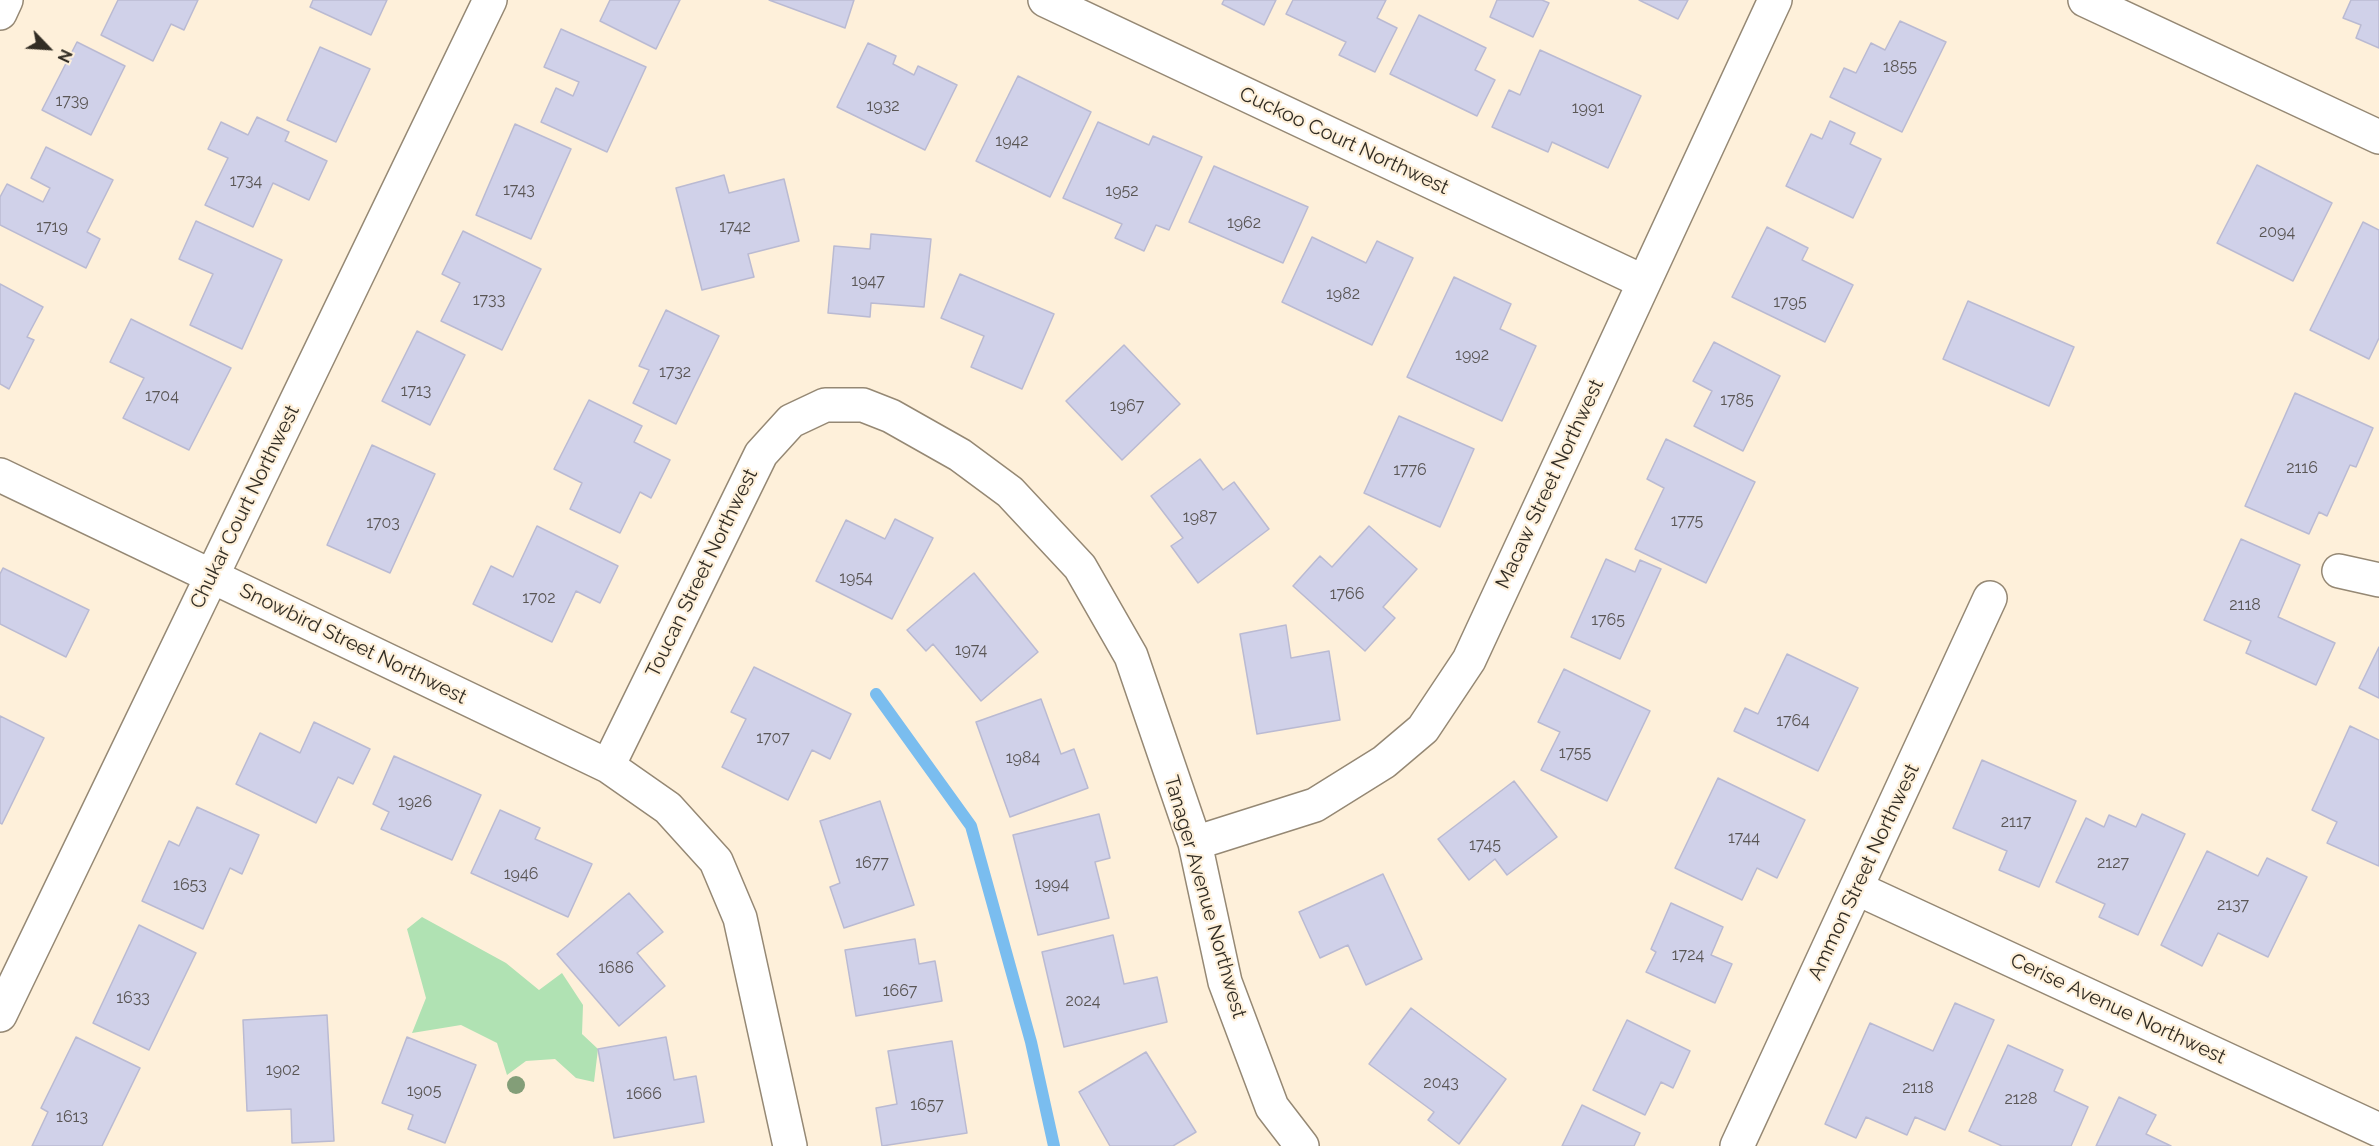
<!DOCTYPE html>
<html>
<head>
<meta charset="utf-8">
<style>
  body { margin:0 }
  #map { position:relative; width:2379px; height:1146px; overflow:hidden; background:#fef0da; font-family:Raleway,sans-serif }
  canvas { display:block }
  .north { position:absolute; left:18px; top:18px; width:60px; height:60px; -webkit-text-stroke:4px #fef0da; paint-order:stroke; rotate:115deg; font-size:16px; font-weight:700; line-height:24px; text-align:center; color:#322d24 }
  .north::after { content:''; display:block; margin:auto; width:21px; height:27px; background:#322d24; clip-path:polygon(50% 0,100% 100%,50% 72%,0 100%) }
</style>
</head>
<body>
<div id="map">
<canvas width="2379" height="1146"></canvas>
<div class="north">N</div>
</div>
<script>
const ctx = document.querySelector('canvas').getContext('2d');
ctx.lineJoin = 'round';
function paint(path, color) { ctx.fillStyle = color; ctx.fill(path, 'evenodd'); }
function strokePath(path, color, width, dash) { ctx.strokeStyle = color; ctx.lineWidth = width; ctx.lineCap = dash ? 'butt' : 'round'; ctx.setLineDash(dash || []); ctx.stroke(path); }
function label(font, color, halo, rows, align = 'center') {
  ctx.font = font + ' Raleway,sans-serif'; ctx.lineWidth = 4.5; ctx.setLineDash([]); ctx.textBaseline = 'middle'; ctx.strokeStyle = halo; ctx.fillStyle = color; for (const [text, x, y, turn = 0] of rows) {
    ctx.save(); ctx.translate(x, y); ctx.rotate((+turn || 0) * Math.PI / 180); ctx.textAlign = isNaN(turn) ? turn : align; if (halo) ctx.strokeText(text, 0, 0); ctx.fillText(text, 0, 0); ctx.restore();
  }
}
const green = new Path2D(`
  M422 917 506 963 539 990 562 973 583 1005 582 1034 598 1049 594 1082 576 1078 555 1059 526 1061 507 1075 497 1043 461 1025 412 1033 426 998 407 929Z`);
const stream = new Path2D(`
  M876 694 971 826 1031 1042 1054 1146`);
const building = new Path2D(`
  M118 0H198L184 30 171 24 153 61 101 35Z
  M313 0H387L371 35 310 7Z
  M610 0H680L656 49 600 21Z
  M769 0H854L845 28Z
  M1224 0H1276L1264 25 1222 4Z
  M1293 0H1386L1377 18 1397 28 1375 72 1339 55 1346 42 1286 14Z
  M1497 0H1542L1549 3 1533 37 1490 17Z
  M1639 0H1688L1678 19Z
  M2351 0H2379V48L2356 38 2361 25 2343 18Z
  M1419 15 1486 48 1475 70 1495 80 1477 116 1390 74Z
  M1900 21 1946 42 1902 132 1830 97 1844 68 1856 73 1871 43 1885 50Z
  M561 29 646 67 607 152 541 122 556 88 573 96 579 82 544 67Z
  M77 42 125 66 91 135 42 110Z
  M868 43 896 56 893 64 914 75 918 66 957 85 925 150 837 107Z
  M320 47 370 69 336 142 287 120Z
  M1540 50 1641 96 1608 168 1552 142 1548 152 1492 127 1509 90 1520 95Z
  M1018 76 1091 112 1050 197 976 161Z
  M257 117 289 132 285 141 327 161 309 200 273 183 253 227 205 205 228 158 208 149 221 122 248 135Z
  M1830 121 1855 133 1850 144 1881 159 1853 218 1786 186 1811 134 1822 139Z
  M1098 122 1149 145 1153 136 1202 157 1169 230 1156 225 1144 251 1115 238 1122 224 1063 198Z
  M515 124 571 149 531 239 476 215Z
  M46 147 113 180 87 232 100 239 86 268 0 225V197L7 184 43 202 50 188 31 178Z
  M2257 165 2332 203 2293 281 2217 243Z
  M1214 166 1308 207 1283 263 1189 222Z
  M724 175 729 193 784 179 799 241 748 254 754 277 702 290 676 188Z
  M196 221 282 260 242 349 190 325 213 274 179 259Z
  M2363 222 2379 230V338L2369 359 2310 330Z
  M1767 227 1808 248 1802 260 1853 285 1825 342 1732 297Z
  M463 231 541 269 502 350 441 321 460 283 442 274Z
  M871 234 931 239 924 307 871 303 870 317 828 313 834 246 870 249Z
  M1312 237 1366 263 1377 241 1413 258 1372 345 1282 302Z
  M960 274 1054 314 1022 389 971 367 984 336 941 318Z
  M1454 277 1511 304 1500 329 1536 346 1502 421 1407 377Z
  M0 284 43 307 27 337 34 340 9 389 0 384Z
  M1968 301 2074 347 2049 406 1943 359Z
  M666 310 719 336 676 424 633 403 649 370 639 366Z
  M131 319 231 368 189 450 123 418 144 378 110 362Z
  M417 331 465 355 430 425 382 401Z
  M1714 342 1780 376 1743 451 1694 426 1712 391 1693 381Z
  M1124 345 1180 404 1122 460 1066 401Z
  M2295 393 2373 428 2356 467 2350 465 2327 516 2319 512 2309 534 2245 506Z
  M589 400 642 426 634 442 670 460 651 498 640 492 620 533 570 509 582 483 554 469Z
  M1399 416 1474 449 1440 527 1364 493Z
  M1666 439 1755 482 1706 583 1635 549 1664 488 1647 479Z
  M372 445 435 474 390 573 327 545Z
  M1200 459 1223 490 1234 482 1269 529 1198 583 1171 546 1183 538 1151 496Z
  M895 519 933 538 892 619 816 581 846 520 885 539Z
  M537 526 618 566 600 603 576 591 552 642 473 604 491 566 513 577Z
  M1369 526 1417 569 1383 607 1395 618 1365 651 1293 586 1320 556 1332 567Z
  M2241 539 2300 565 2278 617 2335 643 2316 685 2246 653 2251 641 2204 620Z
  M1606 559 1635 572 1640 560 1661 569 1620 659 1571 637Z
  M3 568 89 610 66 657 0 624V574Z
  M974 573 1038 652 981 701 933 644 926 651 907 630Z
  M1286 625 1291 658 1329 651 1340 720 1257 734 1240 634Z
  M2379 647V698L2359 688Z
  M1787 654 1858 688 1818 771 1734 731 1745 708 1758 714Z
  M754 667 851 714 830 759 812 750 788 800 722 767 746 719 731 712Z
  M1564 669 1650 711 1607 801 1541 770 1560 732 1538 722Z
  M1041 699 1061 754 1074 749 1088 788 1010 817 976 722Z
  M0 716 44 738 2 824 0 823Z
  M314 722 370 749 353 784 338 777 316 823 236 784 260 733 300 753Z
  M2350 726 2379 740V866L2327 843 2337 822 2312 810Z
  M394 756 481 795 452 860 381 829 389 812 373 804Z
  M1982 760 2076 801 2039 887 1999 870 2007 851 1953 828Z
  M1718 778 1805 820 1777 878 1757 868 1742 900 1675 868Z
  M1514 781 1557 837 1507 875 1495 859 1469 880 1438 839Z
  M880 801 914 905 844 928 830 887 840 883 820 821Z
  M197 807 259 835 242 874 230 868 203 929 142 901 169 841 179 846Z
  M500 810 540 828 535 839 592 864 568 917 471 873Z
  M1099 814 1110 858 1095 862 1109 918 1038 935 1013 835Z
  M2142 814 2185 834 2138 935 2099 917 2105 904 2056 882 2086 818 2104 827 2109 815 2136 827Z
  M2207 851 2258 876 2267 858 2307 877 2268 957 2218 933 2202 966 2161 945Z
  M1383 874 1422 959 1366 985 1348 945 1320 958 1299 912Z
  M629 893 663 932 637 953 665 986 619 1026 557 954Z
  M1671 903 1723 927 1711 955 1732 964 1715 1003 1646 972 1656 952 1651 949Z
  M139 925 196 953 149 1050 93 1023Z
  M1113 935 1124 984 1157 977 1167 1022 1064 1047 1042 952Z
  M915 939 919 964 935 961 942 1001 856 1016 845 950Z
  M1955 1003 1994 1020 1945 1130 1915 1117 1907 1135 1866 1117 1856 1138 1825 1124 1870 1023 1933 1051Z
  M1411 1008 1506 1079 1459 1144 1428 1120 1434 1112 1369 1064Z
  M327 1015 334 1141 292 1143 291 1109 247 1111 243 1020Z
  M1627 1020 1690 1051 1673 1088 1661 1082 1645 1115 1593 1090Z
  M76 1037 140 1068 102 1146H32L48 1112 41 1108Z
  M407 1037 476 1065 445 1143 408 1129 413 1115 382 1103Z
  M666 1037 674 1080 696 1076 704 1122 614 1138 598 1049Z
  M952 1041 967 1133 882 1146 876 1108 897 1104 888 1051Z
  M2008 1045 2063 1070 2054 1091 2088 1107 2071 1146H2002L1969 1131Z
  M1146 1052 1196 1132 1173 1146H1110L1079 1092Z
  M2119 1097 2156 1115 2146 1134 2171 1146H2096Z
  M1582 1105 1640 1133 1634 1146H1562Z`);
const minor = new Path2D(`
  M1045 0 1644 282
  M2085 0 2379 137
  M0 13 6 0
  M0 475 608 766 668 808 716 861 740 918 790 1146
  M2339 571 2379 580
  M608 766 761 454 791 421 825 405H863L891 416 960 455 1010 492 1080 567 1131 656 1195 843 1225 982 1272 1107 1302 1146
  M1195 843 1315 805 1384 762 1423 729 1469 660 1775 0
  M1856 888 2379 1130
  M0 1015 490 0
  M1737 1146 1990 598`);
const trees = [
  [516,1085]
];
const numberNames = [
  ["1855",1900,67],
  ["1739",72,101],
  ["1932",883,106],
  ["1991",1588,108],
  ["1942",1012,141],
  ["1734",246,181],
  ["1743",519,190],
  ["1952",1122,191],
  ["1962",1244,223],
  ["1719",52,227],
  ["1742",735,227],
  ["2094",2277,232],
  ["1947",868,281],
  ["1982",1343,294],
  ["1733",489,300],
  ["1795",1790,302],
  ["1992",1472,355],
  ["1732",675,372],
  ["1713",416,391],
  ["1704",162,396],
  ["1785",1737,400],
  ["1967",1127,406],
  ["2116",2302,468],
  ["1776",1410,470],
  ["1987",1200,517],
  ["1775",1687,521],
  ["1703",383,523],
  ["1954",856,578],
  ["1766",1347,594],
  ["1702",539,598],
  ["2118",2245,605],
  ["1765",1608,620],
  ["1974",971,650],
  ["1764",1793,721],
  ["1707",773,738],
  ["1755",1575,753],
  ["1984",1023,758],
  ["1926",415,802],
  ["2117",2016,822],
  ["1744",1744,838],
  ["1745",1485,845],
  ["1677",872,863],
  ["2127",2113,863],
  ["1946",521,874],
  ["1994",1052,884],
  ["1653",190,885],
  ["2137",2233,905],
  ["1724",1688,955],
  ["1686",616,968],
  ["1667",900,991],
  ["1633",133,998],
  ["2024",1083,1001],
  ["1902",283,1070],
  ["2043",1441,1083],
  ["2118",1918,1088],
  ["1905",424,1091],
  ["1666",644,1094],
  ["2128",2021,1099],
  ["1657",927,1105],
  ["1613",72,1117]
];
const streetNames = [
  ["Cuckoo Court Northwest",1344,141,25],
  ["Macaw Street Northwest",1550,484,-65],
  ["Chukar Court Northwest",245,507,-64],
  ["Toucan Street Northwest",702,573,-64],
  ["Snowbird Street Northwest",353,644,26],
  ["Ammon Street Northwest",1864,872,-65],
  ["Tanager Avenue Northwest",1205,897,74],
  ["Cerise Avenue Northwest",2118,1009,25]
];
paint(green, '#b0e2b3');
strokePath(stream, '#7abdef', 12);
paint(building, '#d0d1e9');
strokePath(building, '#babad2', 1.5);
strokePath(minor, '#958874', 36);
strokePath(minor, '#fff', 33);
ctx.fillStyle = '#839e78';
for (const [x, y] of trees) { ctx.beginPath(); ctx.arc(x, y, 9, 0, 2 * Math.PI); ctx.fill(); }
label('16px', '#5a5655', null, numberNames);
label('20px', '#322d24', '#fef0da', streetNames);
</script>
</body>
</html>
